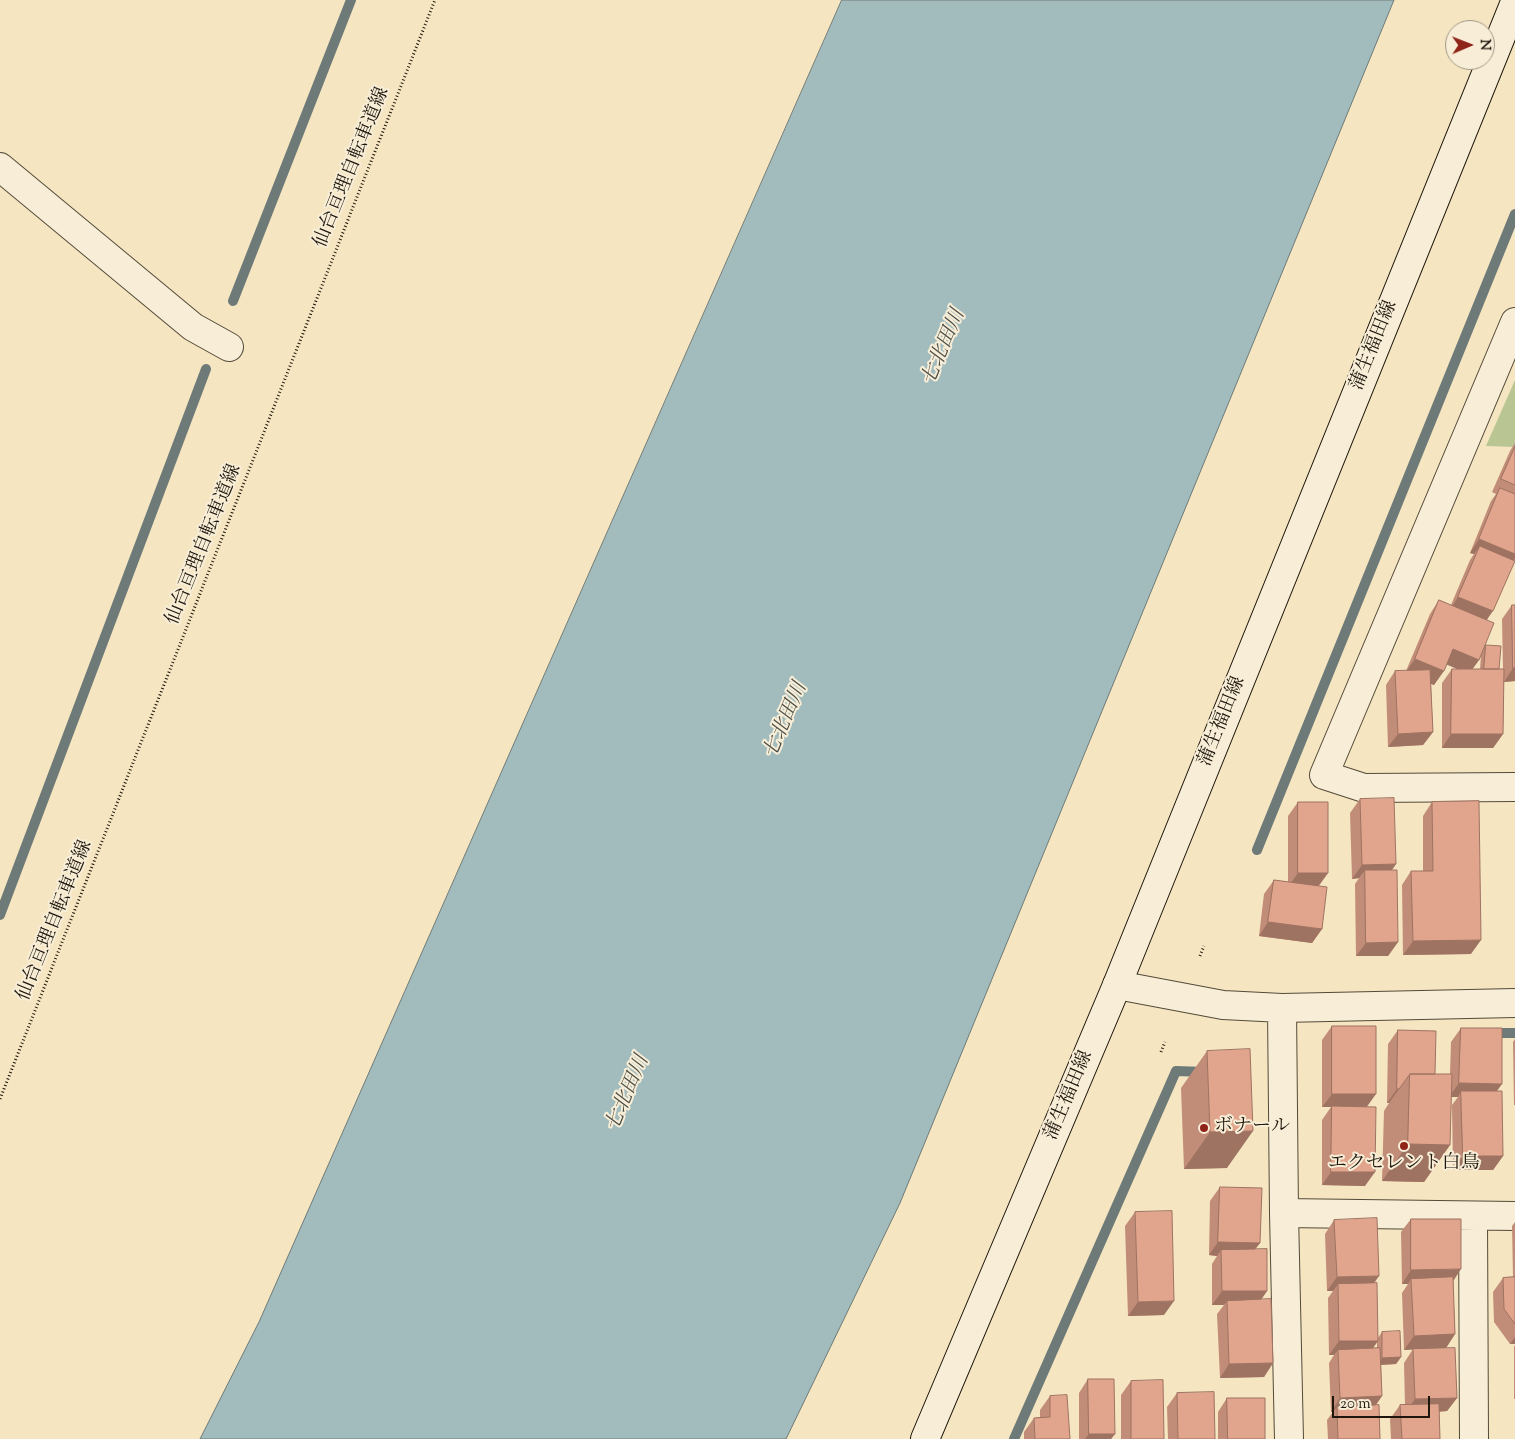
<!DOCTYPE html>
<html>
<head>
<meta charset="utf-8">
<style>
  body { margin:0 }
  #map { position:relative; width:1515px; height:1439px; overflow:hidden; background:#f5e5c1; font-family:"Sorts Mill Goudy",serif }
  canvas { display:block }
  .north { position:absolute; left:1445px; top:20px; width:50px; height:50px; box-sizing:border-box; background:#f8eed7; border:1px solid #a19886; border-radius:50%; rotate:89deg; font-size:14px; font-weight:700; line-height:20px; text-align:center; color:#1e160c }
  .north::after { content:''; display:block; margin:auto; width:18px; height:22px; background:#8f2418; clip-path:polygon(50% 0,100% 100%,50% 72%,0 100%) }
  .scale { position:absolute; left:1332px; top:1396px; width:98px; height:22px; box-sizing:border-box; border:2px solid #1e160c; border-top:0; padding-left:6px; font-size:15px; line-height:18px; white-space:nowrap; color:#1e160c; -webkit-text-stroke:4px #f8eed7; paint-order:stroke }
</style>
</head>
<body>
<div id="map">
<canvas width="1515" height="1439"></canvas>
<div class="north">N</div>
<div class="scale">20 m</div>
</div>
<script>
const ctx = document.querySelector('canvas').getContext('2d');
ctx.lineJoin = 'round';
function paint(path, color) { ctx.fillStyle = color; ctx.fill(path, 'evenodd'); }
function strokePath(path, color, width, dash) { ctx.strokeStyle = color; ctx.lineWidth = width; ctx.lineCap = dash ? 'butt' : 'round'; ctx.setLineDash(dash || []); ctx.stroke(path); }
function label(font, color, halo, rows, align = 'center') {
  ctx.font = font + ' "Sorts Mill Goudy","Noto Serif JP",serif'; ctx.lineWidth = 4; ctx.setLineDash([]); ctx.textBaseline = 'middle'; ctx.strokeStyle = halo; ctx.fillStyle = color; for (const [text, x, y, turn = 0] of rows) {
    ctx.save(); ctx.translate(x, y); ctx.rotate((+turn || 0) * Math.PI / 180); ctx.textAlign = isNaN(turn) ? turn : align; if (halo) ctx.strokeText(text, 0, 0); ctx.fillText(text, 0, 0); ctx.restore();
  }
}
const green = new Path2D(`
  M1515 380V447L1486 446Z`);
const water = new Path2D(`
  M842 0H1394L900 1203 786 1439H200L259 1322Z`);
const stream = new Path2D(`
  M233 301 351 0
  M1257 850 1515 214
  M0 915 206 369
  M1498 1033H1515
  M1014 1439 1176 1071 1205 1072`);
const path = new Path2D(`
  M1200 956 1204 946
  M1161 1052 1165 1042
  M0 1099 435 0`);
const minor = new Path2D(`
  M0 167 193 327 229 347
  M1515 322 1324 775 1364 788 1515 787
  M1117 985 1223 1005 1282 1008 1515 1003
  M1282 1008 1284 1213 1289 1439
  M1284 1213 1515 1216
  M1473 1217 1474 1439`);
const secondary = new Path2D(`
  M925 1439 1117 985 1515 2`);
const wall = new Path2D(`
  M1515 443V559L1487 620 1484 648 1486 645 1499 669H1503L1502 619 1512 605 1515 681 1504 682 1503 734 1493 748H1442V683L1452 669H1458L1447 664 1434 685 1431 684 1433 732 1423 745 1388 747 1386 685 1395 671H1406L1430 614 1439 600 1451 605 1470 560 1474 554 1470 553 1491 501 1496 494 1492 492 1510 451ZM1481 656 1480 669H1472L1479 660Z
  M1360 799 1396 864 1392 870 1398 942 1388 956H1356L1355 884 1359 878 1352 879 1350 813Z
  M1298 802 1328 873 1319 886 1322 929 1312 943 1259 936 1264 894 1274 880 1288 882V816Z
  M1432 802 1471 954 1403 955 1402 885 1411 871H1423V816Z
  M1332 1026 1367 1106 1365 1186 1322 1185V1120L1331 1107H1322V1040Z
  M1461 1028 1497 1091 1503 1156 1493 1170H1453L1452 1105 1458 1097H1451L1450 1145 1424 1182 1382 1181 1384 1111 1389 1103H1387L1388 1044 1398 1030 1435 1074H1450L1451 1042Z
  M1515 1039V1105H1514L1513 1042Z
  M1207 1051 1227 1168 1184 1169 1181 1088Z
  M1220 1187 1260 1243 1255 1249 1267 1291 1261 1300 1273 1363 1264 1377 1220 1378 1217 1314 1224 1305H1212V1264L1217 1256 1209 1255 1210 1201Z
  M1135 1212 1164 1315 1128 1316 1125 1226Z
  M1411 1219 1453 1281 1455 1334 1446 1348 1418 1349 1457 1398 1447 1411 1439 1412 1440 1439H1391L1390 1419 1400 1405H1405L1404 1363 1413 1349 1404 1350 1402 1293 1408 1284H1402L1401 1232Z
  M1334 1220 1374 1283 1378 1338 1382 1332 1401 1357 1396 1364 1381 1365 1382 1396 1376 1405 1380 1439H1328L1327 1420 1333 1412H1331L1329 1363 1334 1355H1329L1328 1298 1333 1291H1327L1325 1234ZM1377 1342V1348H1373Z
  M1515 1222V1344H1510L1494 1322 1493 1292 1503 1278 1513 1277 1512 1226Z
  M1515 1345V1399H1514V1347Z
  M1088 1379 1115 1434 1111 1439H1079V1393Z
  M1131 1381 1164 1439H1121V1395Z
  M1177 1393 1215 1439H1168L1167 1407Z
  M1050 1396 1070 1439H1024V1432L1034 1418 1040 1417V1410Z
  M1227 1398 1265 1439H1218V1412Z`);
const shadedWall = new Path2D(`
  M1479 539 1515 554V559L1508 569 1480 546 1474 554 1470 553Z
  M1458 597 1493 611 1483 625 1449 611Z
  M1453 649 1479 660 1469 674 1443 663Z
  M1415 659 1444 671 1434 685 1405 673Z
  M1513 668H1515V681L1504 682Z
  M1433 732 1423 745 1388 747 1398 734Z
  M1451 734H1503L1493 748H1442Z
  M1396 864 1386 878 1365 870 1359 878 1352 879 1362 865Z
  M1298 873H1328L1318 886 1288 887Z
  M1268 922 1322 929 1312 943 1259 936Z
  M1481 940 1471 954 1403 955 1413 941Z
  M1398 942 1388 956H1356L1366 943Z
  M1459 1083 1502 1084 1492 1098 1461 1091 1458 1097H1449Z
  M1397 1089H1399L1389 1103H1387Z
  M1332 1094H1376L1366 1108 1332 1106 1331 1107H1322Z
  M1253 1131 1227 1168 1184 1169 1210 1132Z
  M1408 1144 1450 1145 1424 1182 1382 1181Z
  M1463 1156H1503L1493 1170H1453Z
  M1331 1172H1375L1365 1186 1322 1185Z
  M1218 1242 1260 1243 1250 1256 1221 1250 1217 1256 1209 1255Z
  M1461 1269 1452 1283 1411 1279 1408 1284H1402L1411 1270Z
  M1379 1276 1370 1289 1338 1284 1333 1291H1327L1337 1277Z
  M1222 1291H1267L1257 1305 1227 1301 1224 1305H1212Z
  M1174 1301 1164 1315 1128 1316 1138 1302Z
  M1455 1334 1446 1348 1404 1350 1414 1336Z
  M1515 1337V1344H1510Z
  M1339 1341H1378L1368 1355 1338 1350 1334 1355H1329Z
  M1401 1357 1396 1364 1377 1365 1382 1358Z
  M1273 1363 1264 1377 1220 1378 1229 1364Z
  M1382 1396 1372 1410 1337 1407 1333 1412H1331L1340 1398Z
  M1457 1398 1447 1411 1405 1413 1415 1399Z
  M1089 1434H1115L1111 1439H1085Z`);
const building = new Path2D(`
  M1515 447V485L1501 479Z
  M1500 488 1515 494V554L1479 539Z
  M1480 546 1515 561 1493 611 1458 597Z
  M1439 600 1494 623 1479 660 1453 649 1444 671 1415 659Z
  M1512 605H1515V668H1513Z
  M1486 645 1501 646 1499 669H1484Z
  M1452 669H1504L1503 734H1451Z
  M1430 670 1433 732 1398 734 1395 671Z
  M1394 798 1396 864 1362 865 1360 799Z
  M1479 801 1481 940 1413 941 1411 871H1433L1432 802Z
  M1298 802H1328V873H1298Z
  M1365 870H1397L1398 942 1366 943Z
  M1274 880 1327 887 1322 929 1268 922Z
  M1332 1026H1376V1094H1332Z
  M1461 1028H1502V1084L1459 1083Z
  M1398 1030 1436 1031 1435 1074H1410L1399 1089H1397Z
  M1250 1049 1253 1131 1210 1132 1207 1051Z
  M1410 1074H1452L1450 1145 1408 1144Z
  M1461 1091H1502L1503 1156H1463Z
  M1332 1106 1376 1107 1375 1172H1331Z
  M1220 1187 1262 1188 1260 1243 1218 1242Z
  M1172 1211 1174 1301 1138 1302 1135 1212Z
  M1377 1218 1379 1276 1337 1277 1334 1220Z
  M1411 1219H1461V1269L1411 1270Z
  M1267 1249V1291H1222L1221 1250Z
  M1453 1277 1455 1334 1414 1336 1411 1279Z
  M1515 1277V1324L1504 1309 1503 1278Z
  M1377 1283 1378 1341H1339L1338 1284Z
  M1271 1299 1273 1363 1229 1364 1227 1301Z
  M1400 1331 1401 1357 1382 1358V1332Z
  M1380 1348 1382 1396 1340 1398 1338 1350Z
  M1455 1348 1457 1398 1415 1399 1413 1349Z
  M1088 1379H1114L1115 1434H1089Z
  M1163 1380 1164 1439H1131V1381Z
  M1214 1392 1215 1439H1178L1177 1393Z
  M1067 1395 1070 1439H1035L1034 1418 1050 1417V1396Z
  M1227 1398H1265V1439H1228Z
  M1439 1404 1440 1439H1402L1400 1405Z
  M1379 1405 1380 1439H1338L1337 1407Z`);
const markers = [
  [1204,1128,5,"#8f2418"],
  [1404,1146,5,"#8f2418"]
];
const streetNames = [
  ["仙台亘理自転車道線",353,168,-68],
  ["蒲生福田線",1375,346,-68],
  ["仙台亘理自転車道線",205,545,-68],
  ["蒲生福田線",1223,722,-68],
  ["仙台亘理自転車道線",56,921,-68],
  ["蒲生福田線",1070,1096,-67]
];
const poiNames = [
  ["ボナール",1214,1128],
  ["エクセレント白鳥",1404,1165,"center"]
];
const waterNames = [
  ["七北田川",945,348,-67],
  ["七北田川",787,721,-67],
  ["七北田川",629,1094,-67]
];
paint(green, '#bac594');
paint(water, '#a2bcbe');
strokePath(water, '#6d7a77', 1);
strokePath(stream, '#6d7a77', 10);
strokePath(minor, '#544a39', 30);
strokePath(secondary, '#1e160c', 30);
strokePath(path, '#1e160c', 3, [1, 2.5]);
strokePath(minor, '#f8eed7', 28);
strokePath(secondary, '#f8eed7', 28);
paint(wall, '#c28d78');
paint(shadedWall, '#9e7362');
paint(building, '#e1a48c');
strokePath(building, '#9e7362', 1);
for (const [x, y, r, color] of markers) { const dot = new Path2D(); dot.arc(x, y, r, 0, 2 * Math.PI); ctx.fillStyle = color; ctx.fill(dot); strokePath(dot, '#f8eed7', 2); }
label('19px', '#1e160c', '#f8eed7', streetNames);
label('19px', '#1e160c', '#f8eed7', poiNames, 'left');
label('italic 20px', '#4c504a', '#f8eed7', waterNames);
</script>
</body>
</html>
